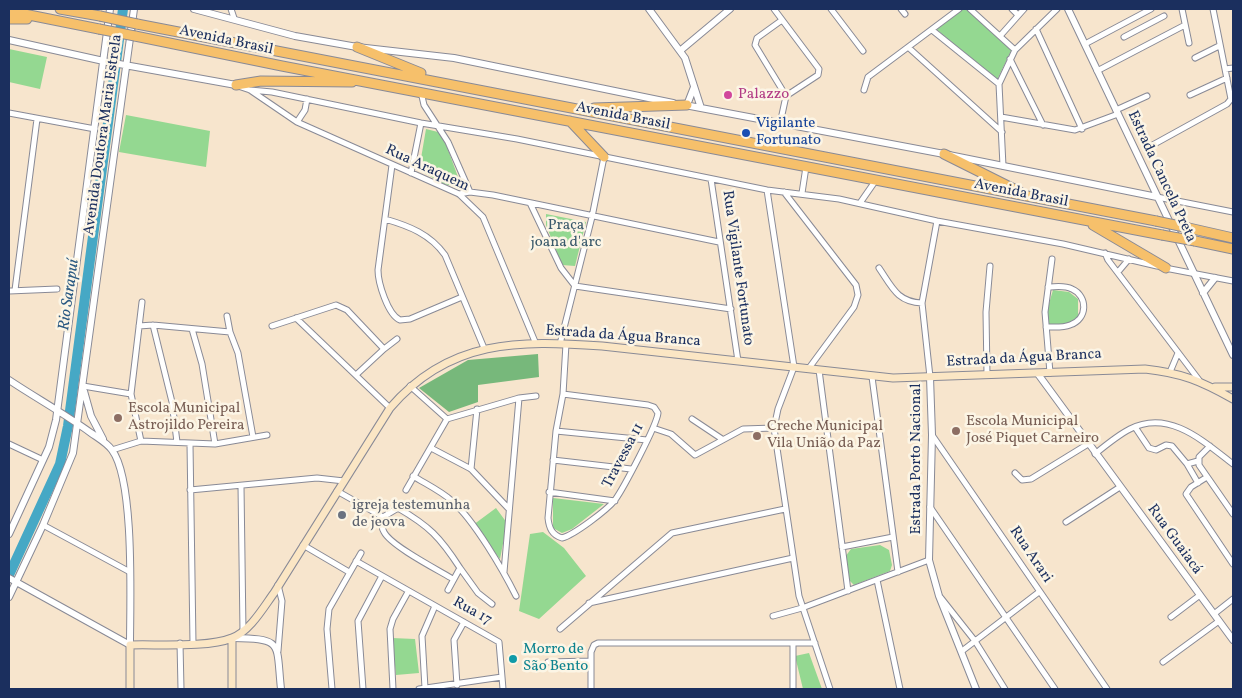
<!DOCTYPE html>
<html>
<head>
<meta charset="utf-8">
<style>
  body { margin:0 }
  #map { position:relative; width:1242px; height:698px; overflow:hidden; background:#f7e5cd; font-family:Vollkorn,serif }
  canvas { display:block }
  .frame { position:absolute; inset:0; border:10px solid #1b2f5e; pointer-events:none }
</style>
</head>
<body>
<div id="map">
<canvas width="1242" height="698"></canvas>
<div class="frame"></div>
</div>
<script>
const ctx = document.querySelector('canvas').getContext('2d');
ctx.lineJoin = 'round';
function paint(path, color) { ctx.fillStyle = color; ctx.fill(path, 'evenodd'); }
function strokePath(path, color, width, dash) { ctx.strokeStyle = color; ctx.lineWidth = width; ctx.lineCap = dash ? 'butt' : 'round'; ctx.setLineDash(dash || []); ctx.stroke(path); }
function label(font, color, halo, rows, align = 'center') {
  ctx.font = font + ' Vollkorn,serif'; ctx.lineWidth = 5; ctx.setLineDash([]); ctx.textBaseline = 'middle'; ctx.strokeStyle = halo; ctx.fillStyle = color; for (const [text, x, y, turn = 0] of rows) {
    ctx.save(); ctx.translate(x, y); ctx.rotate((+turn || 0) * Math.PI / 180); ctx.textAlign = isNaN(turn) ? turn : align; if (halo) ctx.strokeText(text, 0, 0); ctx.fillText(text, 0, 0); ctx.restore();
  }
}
const green = new Path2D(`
  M960 9H968L1012 49 997 80 936 29Z
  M9 49 47 57 40 89 9 82Z
  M126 115 210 131 206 167 119 152Z
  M426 129 442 133 462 188 444 184 419 170Z
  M546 214 586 222 575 266 562 265 546 225Z
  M1053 290 1069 292 1078 299V317L1069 324H1048V307Z
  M553 498 604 504 572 529 562 533 553 528Z
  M496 508 507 523 500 559 473 525Z
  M543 532 564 548 586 576 539 619 519 611 530 534Z
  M880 545 889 550 892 565 890 571 854 585 848 579 845 557 851 549Z
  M392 638 415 639 419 673 396 675Z
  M809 653 822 689H803L795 656Z`);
const forest = new Path2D(`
  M538 354 539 377 478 385V402L449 412 419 388 468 360Z`);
const river = new Path2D(`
  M9 575 60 464 68 426 123 9`);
const minor = new Path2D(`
  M231 9 234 18
  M774 9 819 69 818 75 786 96 780 124
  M831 9 863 51
  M901 9 905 14
  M970 9 1015 50
  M1012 9 1018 15
  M1182 9 1189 43
  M782 20 757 38 755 45 786 96
  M1036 29 1082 129
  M932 30 999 84
  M1000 36 1024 9
  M1124 37 1164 16
  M1085 44 1151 9
  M909 48 1002 132
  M1195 58 1219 46
  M1010 59 1043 125
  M1225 69 1233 68
  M1097 71 1185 25
  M238 86 250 90 297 122 459 194 483 217 536 344
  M250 90 272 92 421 123 517 139 767 190 839 199 937 221 1063 244 1157 266
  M864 90 868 77 959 9
  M421 92 424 105 448 142 470 192
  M1190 95 1227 78
  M1116 110 1147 96
  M9 113 95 129
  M1001 117 1075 130 1118 114
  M297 122 305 110 307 99
  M1149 147 1227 104 1231 99 1213 9
  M392 165 378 270C378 283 388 315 400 320L410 319 462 297
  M1003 166 999 84 1015 50 1057 9
  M411 173 421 123
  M711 179 738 361
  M767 190 794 367 778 409 774 428 799 596 830 689
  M784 192 856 285 858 295 854 307 809 368
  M802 193 806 167
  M459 194 470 192 493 195 719 242
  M1157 197 1233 212
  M530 203 561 268 575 286 731 309
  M860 203 876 180
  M385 219C409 226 430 234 445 255L484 348
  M1105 253 1108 260 1199 380
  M879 268C892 287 897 302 922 303
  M1165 268 1233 281
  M1118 272 1129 259
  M15 290 37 119
  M9 291 57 289
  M227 316 230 332 238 353 253 437
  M296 318 390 408
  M153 325 172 402 177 442
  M139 326 153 325 230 332
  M272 326 336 305 347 310 384 349 397 339
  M1046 327C1054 327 1063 328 1070 325 1088 319 1088 296 1072 289 1064 285 1056 287 1048 287
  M192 329 202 364 215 444
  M560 344 592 217 604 157
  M819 370 848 591
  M1170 372 1178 353
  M1050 373 1045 312 1052 259
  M357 374 384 349
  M987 375 986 312 990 266
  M872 377 898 572
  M930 377 922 303 937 221
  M83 386 131 394
  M410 386 447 419
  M563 394 648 405 654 407 658 413C657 425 623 489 615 500 607 510 574 535 562 538 552 535 549 528 548 518L556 431 563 394 566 344
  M692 419 722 439
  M1135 427 1149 448 1156 450 1166 445 1172 446 1187 464 1198 461
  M653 428 671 434 695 455 743 429 774 428
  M556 431 647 440
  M932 435 1107 689
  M141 441 131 394 142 302
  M9 444 43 460
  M190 444 193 643
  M1210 446 1199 457V465L1233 514
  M431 448 471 469 508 508
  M112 450 141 441 215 444 267 435
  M1095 454C1106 445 1118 435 1130 429 1169 409 1203 441 1233 464
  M553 460 631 469
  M1187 464 1198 483
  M471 469 477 409
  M1015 473 1022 480 1031 479 1088 444
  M413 476C426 484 441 491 452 501 474 520 503 570 516 596
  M1207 477 1191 487 1186 494 1233 564
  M241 486 243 631
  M190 490 317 478 344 481
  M406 490 447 419 519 398 536 396
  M337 491 383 517 398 508C429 526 440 537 460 568L448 590
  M549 492 615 501
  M930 507 1055 689
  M383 517C382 523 381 527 384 532 391 546 438 570 453 579
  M1066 522 1120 487
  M43 525 130 572
  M303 545 349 572
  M842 547 893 537
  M356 561 499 642 502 677 419 689
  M460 568 478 593 492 604
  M504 572 519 398
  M877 580 900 689
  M941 598 975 641 1005 689
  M589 603 793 558
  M1214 614 1233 599
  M773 616 802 608 929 560
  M1171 617 1200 595
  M560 629 672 533 785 509
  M180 643 181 689
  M278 651 282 601 278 585
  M962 651 1039 592
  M548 662 591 661
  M1163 662 1219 621
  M502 677 503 689
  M457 685 454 640 464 622
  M425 688 422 636 435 606
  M332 689 327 629 329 609 361 553
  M363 689 358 621 382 576
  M393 689 390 629 393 619 408 592
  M591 689V652L594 645 598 643H815
  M793 689V644`);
const tertiary = new Path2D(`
  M194 9 295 36 357 47 454 58 673 103
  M649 9 685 58 701 108
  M1068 9 1233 355
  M9 40 108 62 236 85
  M681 50 730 9
  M685 105 944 154 1157 197
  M687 105 694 87
  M1203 293 1215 278
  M1038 374 1233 640
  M930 377 932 435 929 560 939 596 976 689
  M9 380C36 398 65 414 91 433 98 438 107 443 112 450 135 481 130 603 130 645L9 578
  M84 391 91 416 103 439
  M9 534 49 447 56 420 110 9
  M9 597 43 525 73 453 134 9
  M233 638C284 639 276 642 281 689`);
const secondary = new Path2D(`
  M1215 387H1233
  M232 638V689
  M130 689V645C156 644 208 648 232 638 250 631 263 608 274 593L390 408C449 339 519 340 602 346L893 378 1145 369C1182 373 1201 381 1233 399`);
const motorway = new Path2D(`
  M60 9 100 16
  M9 11 99 29
  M9 19H27
  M137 24 1156 221
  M135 36 282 66 1162 235
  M357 47 421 73
  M236 85 261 81 352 82
  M594 108 687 105
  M570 121 604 157
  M944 154 1020 192
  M1093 225 1166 268
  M1189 228 1233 238
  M1195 241 1233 249`);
const motorwayBridge = new Path2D(`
  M100 16 137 24
  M99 29 135 36
  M1156 221 1189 228
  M1162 235 1195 241`);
const markers = [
  [728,95,5,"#d1479c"],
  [746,133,5,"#1a4fb4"],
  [118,418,5,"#8d6e63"],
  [956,431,5,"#8d6e63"],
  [757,436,5,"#8d6e63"],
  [342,515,5,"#6b7280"],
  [513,659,5,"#0f9aa8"]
];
const streetNames = [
  ["Avenida Brasil",226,41,12],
  ["Avenida Brasil",623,117,11],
  ["Avenida Doutora Maria Estrela",104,135,-82],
  ["Rua Araquem",427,169,25],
  ["Estrada Cancela Preta",1161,177,65],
  ["Avenida Brasil",1021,194,11],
  ["Rua Vigilante Fortunato",737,268,82],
  ["Estrada da Água Branca",623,337,4],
  ["Estrada da Água Branca",1024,359,-3],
  ["Travessa 11",624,456,-62],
  ["Estrada Porto Nacional",917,459,-90],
  ["Rua Guaiacá",1174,540,54],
  ["Rua Arari",1030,555,56],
  ["Rua 17",472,612,29]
];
const hotelNames = [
  ["Palazzo",738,95]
];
const transitNames = [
  ["Vigilante",756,124],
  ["Fortunato",756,141]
];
const parkNames = [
  ["Praça",566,226],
  ["joana d'arc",566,243]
];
const educationNames = [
  ["Escola Municipal",128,409],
  ["Astrojildo Pereira",128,426],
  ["Escola Municipal",966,422],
  ["José Piquet Carneiro",966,439],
  ["Creche Municipal",767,427],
  ["Vila União da Paz",767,444]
];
const worshipNames = [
  ["igreja testemunha",352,506],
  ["de jeova",352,523]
];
const cultureNames = [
  ["Morro de",523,650],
  ["São Bento",523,667]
];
const waterNames = [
  ["Rio Sarapuí",70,295,-82]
];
paint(green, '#94d891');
paint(forest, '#77b87b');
strokePath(river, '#46a8c5', 10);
strokePath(minor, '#898a96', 7);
strokePath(tertiary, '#898a96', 8);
strokePath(secondary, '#898a96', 9);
strokePath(motorway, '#898a96', 11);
strokePath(minor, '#fff', 5);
strokePath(tertiary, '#fff', 6);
strokePath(secondary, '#fbe6c4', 7);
strokePath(motorway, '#f6c06b', 9);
strokePath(motorwayBridge, '#898a96', 11, []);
strokePath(motorwayBridge, '#f6c06b', 9);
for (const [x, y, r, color] of markers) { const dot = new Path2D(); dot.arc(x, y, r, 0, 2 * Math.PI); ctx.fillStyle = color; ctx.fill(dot); strokePath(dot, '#fcf5e5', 2); }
label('15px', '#1b2f5e', '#fcf5e5', streetNames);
label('15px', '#b23c85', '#fcf5e5', hotelNames, 'left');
label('15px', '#164399', '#fcf5e5', transitNames, 'left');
label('15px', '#39596b', '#fcf5e5', parkNames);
label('15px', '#785e54', '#fcf5e5', educationNames, 'left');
label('15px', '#5b616d', '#fcf5e5', worshipNames, 'left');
label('15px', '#0d838f', '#fcf5e5', cultureNames, 'left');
label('italic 16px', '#2a5982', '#fcf5e5', waterNames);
</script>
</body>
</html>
